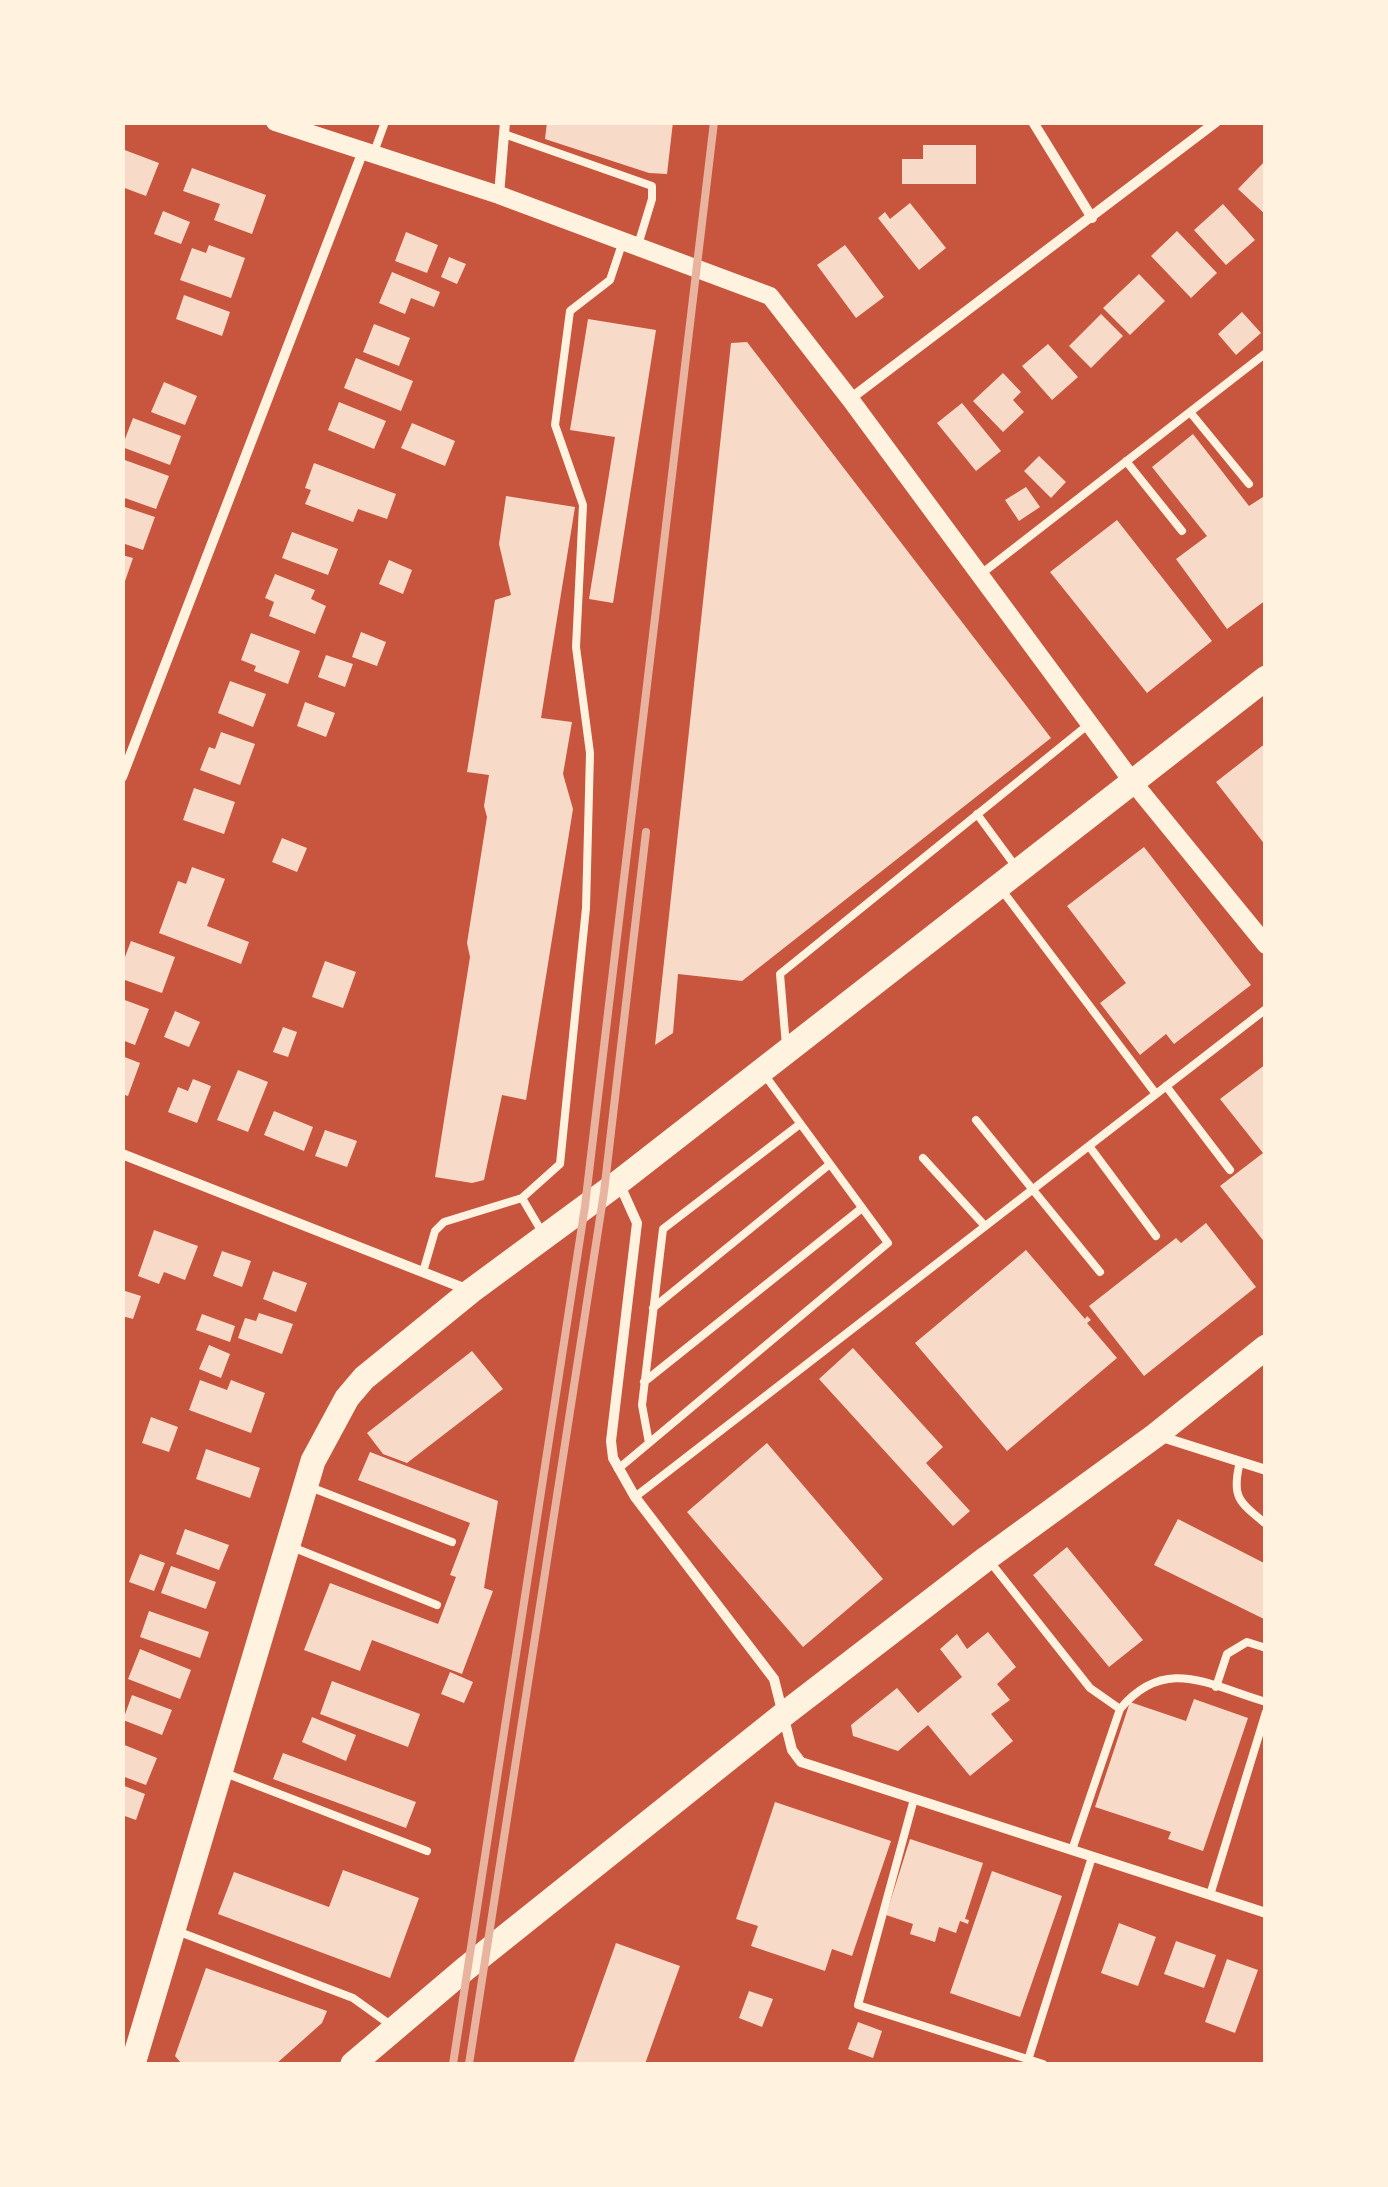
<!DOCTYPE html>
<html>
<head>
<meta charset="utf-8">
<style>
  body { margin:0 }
  #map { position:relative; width:1388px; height:2187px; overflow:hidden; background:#c8553d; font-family:Manrope,sans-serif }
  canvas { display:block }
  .frame { position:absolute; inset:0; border:125px solid #fff3e0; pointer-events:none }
</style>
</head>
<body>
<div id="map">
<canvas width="1388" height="2187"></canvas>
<div class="frame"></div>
</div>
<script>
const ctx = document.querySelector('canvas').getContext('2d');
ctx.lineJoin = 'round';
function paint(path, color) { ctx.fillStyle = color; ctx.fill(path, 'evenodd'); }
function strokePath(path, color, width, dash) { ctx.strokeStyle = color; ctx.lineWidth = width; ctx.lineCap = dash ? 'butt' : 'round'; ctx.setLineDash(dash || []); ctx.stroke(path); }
const building = new Path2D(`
  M547 122H673L667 174 649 173 545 139Z
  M923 145H976V184H902V159H923Z
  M122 149 159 163 146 196 122 187Z
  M1266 160V215L1238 189Z
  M192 168 266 195 252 234 214 220 220 204 183 191Z
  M910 203 946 248 919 270 878 218 885 212 890 219Z
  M1223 204 1255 240 1226 265 1194 230Z
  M163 211 190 222 181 244 154 234Z
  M1177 231 1217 273 1191 298 1151 256Z
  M406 232 438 245 427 273 395 261Z
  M209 245 245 258 231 298 180 280 192 248 206 253Z
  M845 245 884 297 856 318 817 265Z
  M449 257 466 264 457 284 441 277Z
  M392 272 440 292 434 307 411 298 405 314 379 303Z
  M1139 274 1165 301 1130 335 1103 308Z
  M184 295 230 312 222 336 176 319Z
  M1242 312 1261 333 1236 355 1218 334Z
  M1101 314 1123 336 1091 368 1069 346Z
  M588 319 656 330 613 603 589 599 615 437 570 430Z
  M374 324 410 338 399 366 363 352Z
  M747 342 1051 738 742 981 678 974 673 1033 655 1045 731 343Z
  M1048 344 1078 377 1052 400 1022 366Z
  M356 358 413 381 401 411 344 388Z
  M1003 373 1021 392 1013 400 1024 412 1003 432 973 401Z
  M164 382 197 396 185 425 151 412Z
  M339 402 386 421 374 449 328 430Z
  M962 403 1001 451 976 471 937 423Z
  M133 418 181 436 170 465 122 447Z
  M412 423 455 441 445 466 401 448Z
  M1193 434 1249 506 1266 495V600L1227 629 1176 559 1207 536 1152 467Z
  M1039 456 1066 482 1051 498 1024 471Z
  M122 459 169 476 156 509 122 497Z
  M314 463 396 494 387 519 358 509 353 522 305 504 311 490 305 488Z
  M1026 487 1040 507 1019 521 1005 500Z
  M506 496 575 507 541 718 572 722 563 774 573 809 526 1100 502 1095 484 1180 472 1183 435 1177 470 957 467 943 487 817 484 806 489 775 467 772 495 600 511 595 499 544Z
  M122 506 155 517 143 550 122 543Z
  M1117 520 1212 641 1147 693 1050 572Z
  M292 532 338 549 328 575 282 558Z
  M122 555 133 558 123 587H122Z
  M389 560 412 570 403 594 379 584Z
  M275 574 315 590 311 599 326 606 315 634 269 616 274 602 265 598Z
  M361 632 386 642 377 666 352 657Z
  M251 633 300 651 288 684 254 671 256 666 241 660Z
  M326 655 353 664 345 687 318 677Z
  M230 681 266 694 253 727 218 713Z
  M305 702 335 713 326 737 297 726Z
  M221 732 255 744 240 785 200 770 209 747 215 749Z
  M1266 743V846L1216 782Z
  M194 788 235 802 224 834 183 820Z
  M282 838 307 848 297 872 272 862Z
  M1144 847 1251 985 1174 1044 1166 1034 1140 1055 1100 1003 1126 983 1067 906Z
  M192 867 225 879 207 926 249 942 241 964 159 933 178 881 186 884Z
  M131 941 175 957 162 993 122 979V965Z
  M325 961 356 972 343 1008 312 997Z
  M122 999 149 1009 135 1045 122 1040Z
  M175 1011 200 1022 189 1047 164 1037Z
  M283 1027 297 1032 288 1057 273 1052Z
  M122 1056 140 1063 128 1096 122 1094Z
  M1266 1064V1244L1220 1186 1263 1153 1220 1099Z
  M238 1070 268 1082 248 1132 217 1120Z
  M193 1079 211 1086 197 1123 168 1112 178 1087 188 1091Z
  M274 1111 313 1127 304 1151 264 1135Z
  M325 1130 357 1141 347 1167 315 1156Z
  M1206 1223 1256 1287 1144 1376 1089 1306 1176 1238 1181 1243Z
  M154 1230 198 1246 185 1280 164 1272 159 1284 138 1276Z
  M1026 1250 1085 1319 1087 1316 1091 1320 1087 1323 1117 1358 1007 1451 915 1343Z
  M222 1251 251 1261 242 1287 213 1276Z
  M273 1271 307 1283 296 1312 263 1299Z
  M122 1290 141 1296 133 1319 122 1316Z
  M259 1313 293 1324 282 1354 238 1338 245 1318 256 1321Z
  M202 1314 235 1326 230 1342 196 1330Z
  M209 1345 230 1354 221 1378 199 1369Z
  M853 1348 943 1447 926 1463 970 1511 953 1526 819 1379Z
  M472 1351 503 1389 407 1463 383 1454 367 1433Z
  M200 1380 227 1390 231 1380 265 1393 251 1433 189 1410Z
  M151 1417 178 1427 169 1452 142 1443Z
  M767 1443 883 1579 803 1647 687 1512Z
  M206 1449 260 1468 250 1498 196 1479Z
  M370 1452 498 1501 484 1588 493 1591 462 1674 372 1640 360 1671 304 1650 330 1583 438 1624 456 1577 450 1575 470 1523 358 1480Z
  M1178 1519 1266 1564V1620L1154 1565Z
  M185 1529 229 1545 219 1570 176 1554Z
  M1067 1547 1143 1640 1109 1667 1033 1575Z
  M140 1554 165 1563 154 1591 129 1582Z
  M171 1566 216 1582 206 1609 161 1593Z
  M149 1611 209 1632 200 1658 140 1637Z
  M988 1632 1016 1667 997 1684 1010 1700 991 1714 1013 1741 970 1776 928 1725 898 1751 853 1736 851 1725 897 1688 918 1713 962 1677 940 1649 957 1634 967 1649Z
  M140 1649 191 1670 180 1699 128 1679Z
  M450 1672 473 1682 464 1703 441 1694Z
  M332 1681 420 1714 408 1747 320 1714Z
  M132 1695 172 1710 162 1735 123 1720Z
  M1194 1699 1248 1718 1203 1851 1168 1839 1171 1832 1095 1807 1130 1702 1186 1721Z
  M312 1717 356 1735 346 1761 302 1742Z
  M122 1744 157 1758 146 1785 122 1776Z
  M283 1753 416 1802 406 1828 273 1779Z
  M122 1785 145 1794 136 1820 122 1815Z
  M775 1802 891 1841 852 1956 832 1949 825 1971 751 1946 758 1926 736 1919Z
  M910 1839 983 1863 965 1919 969 1920 968 1924 960 1921 956 1933 939 1927 935 1942 910 1934 913 1924 886 1915Z
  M343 1870 419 1898 390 1978 218 1914 234 1872 329 1907Z
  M992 1871 1062 1896 1020 2017 950 1993Z
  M1119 1923 1156 1937 1138 1986 1101 1973Z
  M1176 1941 1216 1955 1204 1988 1164 1974Z
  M616 1943 680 1966 645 2064H573Z
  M1227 1959 1258 1970 1235 2033 1205 2022Z
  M206 1968 327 2011 322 2023 276 2064H182L175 2056Z
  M749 1991 773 1999 762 2027 739 2018Z
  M858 2022 882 2031 873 2058 848 2049Z`);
const service = new Path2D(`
  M504 134 652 186V199L638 245
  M373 155 385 122
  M1190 412 1249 484
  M1126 461 1182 531
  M981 574 1266 353
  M977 814 1016 867
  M1001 889 1156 1094
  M786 1046 780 974 1089 724
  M1166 1086 1230 1170
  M976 1120 1100 1272
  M1089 1146 1156 1236
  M923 1158 985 1226
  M542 1232 522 1198 560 1164 586 908 590 753 576 647 583 505 555 425 570 311 610 280 622 244
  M423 1272 435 1231 444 1222 522 1198
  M653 1308 830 1164
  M644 1382 862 1208
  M649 1443 642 1405 663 1229 800 1124
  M1240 1462C1231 1497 1239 1502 1266 1524
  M618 1469 888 1243 764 1074
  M310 1487 452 1542
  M635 1497 1266 1009
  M292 1547 437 1605
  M991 1563 1090 1688 1120 1709
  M1216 1687 1227 1654 1247 1642 1266 1648
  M225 1773 427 1851
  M914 1799 858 2005 1043 2064
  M1072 1850 1120 1709C1165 1655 1208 1685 1266 1702
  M1210 1895 1266 1712
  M177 1931 353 1998 392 2026
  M1028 2060 1092 1857`);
const minor = new Path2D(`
  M1033 122 1092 218
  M499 195 505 122
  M850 399 1216 122
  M122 777 363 151
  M122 1154 471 1291
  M619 1183 637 1223 611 1441 613 1458 635 1497 774 1679 792 1750 801 1762 1266 1913
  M1162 1437 1266 1470`);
const tertiary = new Path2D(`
  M275 122 499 195 770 296 850 399 1132 781 1266 945`);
const primary = new Path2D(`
  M133 2064 313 1461 347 1398 364 1378 471 1291 619 1182 1266 678
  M353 2064 465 1969 783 1715 987 1558 1156 1435 1266 1347`);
const rail = new Path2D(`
  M453 2064 585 1206 714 122
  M469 2064 604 1192 646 832`);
paint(building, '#f7dbc8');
strokePath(service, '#fff3e0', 8);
strokePath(minor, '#fff3e0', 10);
strokePath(tertiary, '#fff3e0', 18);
strokePath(primary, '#fff3e0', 25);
strokePath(rail, '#e9b49f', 8);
</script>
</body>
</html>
